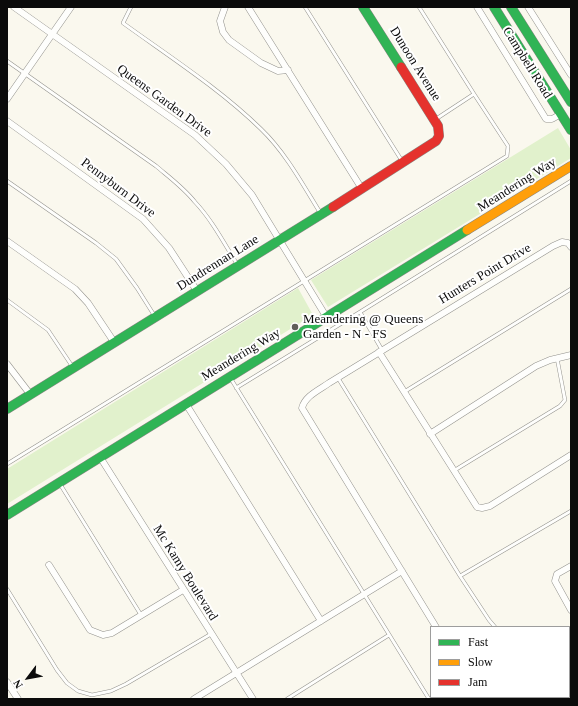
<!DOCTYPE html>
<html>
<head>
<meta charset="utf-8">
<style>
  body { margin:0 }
  #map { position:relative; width:578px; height:706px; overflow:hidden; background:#faf8ee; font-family:"Times New Roman",serif }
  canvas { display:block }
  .frame { position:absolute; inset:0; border:8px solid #0b0b0b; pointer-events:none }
  .legend { position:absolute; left:430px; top:626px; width:140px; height:72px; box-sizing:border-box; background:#fff; border:1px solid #9d9d9d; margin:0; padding:5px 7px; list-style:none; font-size:12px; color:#0b0b0b }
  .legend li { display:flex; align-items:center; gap:8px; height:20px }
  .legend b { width:20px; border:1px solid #9d9d9d }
  .north { position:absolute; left:8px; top:658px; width:40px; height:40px; -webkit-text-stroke:3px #fff; paint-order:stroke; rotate:238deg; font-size:11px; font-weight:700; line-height:16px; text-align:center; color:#0b0b0b }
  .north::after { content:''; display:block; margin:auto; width:14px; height:18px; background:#0b0b0b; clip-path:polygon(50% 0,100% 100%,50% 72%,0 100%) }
</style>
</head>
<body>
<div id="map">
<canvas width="578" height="706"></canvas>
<div class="frame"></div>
<ul class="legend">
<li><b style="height:5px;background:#30b455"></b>Fast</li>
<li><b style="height:5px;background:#ff9f0a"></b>Slow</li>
<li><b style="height:5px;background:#e5322d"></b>Jam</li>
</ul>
<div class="north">N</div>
</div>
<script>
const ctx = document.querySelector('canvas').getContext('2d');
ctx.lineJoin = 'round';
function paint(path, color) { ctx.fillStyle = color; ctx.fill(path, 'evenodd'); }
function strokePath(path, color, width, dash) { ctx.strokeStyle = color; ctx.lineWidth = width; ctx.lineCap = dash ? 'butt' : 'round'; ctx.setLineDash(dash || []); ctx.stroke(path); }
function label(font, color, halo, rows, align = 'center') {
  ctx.font = font + ' "Times New Roman",serif'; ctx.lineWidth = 4; ctx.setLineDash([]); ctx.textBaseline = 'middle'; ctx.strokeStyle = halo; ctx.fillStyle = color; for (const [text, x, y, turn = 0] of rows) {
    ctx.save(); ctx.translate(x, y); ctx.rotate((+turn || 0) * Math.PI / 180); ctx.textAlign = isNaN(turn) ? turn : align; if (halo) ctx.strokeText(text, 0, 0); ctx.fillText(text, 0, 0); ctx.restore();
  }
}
const green = new Path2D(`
  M558 128 571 150V158L328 307 311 280Z
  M298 288 313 315 7 504V469Z`);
const lane = new Path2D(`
  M131 7 123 23C170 57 220 89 261 129 286 153 303 185 321 214
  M305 7 402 161
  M419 7 474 94 436 119
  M7 61 156 166C169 177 184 188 195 202 212 220 224 243 237 264
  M7 181 96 243 116 259 137 288 154 315
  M7 300 48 330 72 366
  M382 350 360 312 571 181
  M338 378 460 576
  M231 379 429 699
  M236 388 360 312
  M404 392 571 289
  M7 464 507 156 508 146 474 94
  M455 470 560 406 565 400 557 358
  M60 484 141 615
  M7 589 57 670 67 683 78 691 92 695 111 691 126 684 211 634
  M495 627 489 620 460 576 571 511
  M551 697 552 699
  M287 699 389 635`);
const street = new Path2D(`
  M14 7 195 135 226 164 252 195 327 318
  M225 7 220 21 223 32 229 40 261 63 278 71 288 70
  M248 7 362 189
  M477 7 546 119H552L561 114
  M528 7 571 75
  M7 99 71 7
  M7 121 143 219 169 248 197 291
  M7 241 75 289 88 303 114 342
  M379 352 477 507 482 508 490 506 571 455
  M7 364 30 394
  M186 404 321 621
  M430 434 536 366 550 360 571 355
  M100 457 253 699
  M49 565 90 630 103 635 112 633 183 590
  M571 566 557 574 555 581 571 610
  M436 627 302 408C305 396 319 390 329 383L553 246 562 242 568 243 571 247
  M7 682 18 699
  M479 697 481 699
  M194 699 402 571`);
const fast = new Path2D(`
  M363 7 401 67
  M494 7 571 130
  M511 7 571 102
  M7 409 333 207
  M7 515 467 230`);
const slow = new Path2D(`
  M467 230 571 166`);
const jam = new Path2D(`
  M333 207 436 141 439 136 438 126 401 67`);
const markers = [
  [295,327,4,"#5f5e5a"]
];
const streetNames = [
  ["Campbell Road",527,63,58],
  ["Dunoon Avenue",415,64,58],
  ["Queens Garden Drive",164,101,36],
  ["Meandering Way",517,185,-32],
  ["Pennyburn Drive",118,188,37],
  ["Dundrennan Lane",218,263,-32],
  ["Hunters Point Drive",485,274,-31],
  ["Meandering Way",241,355,-31],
  ["Mc Kamy Boulevard",185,573,58]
];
const poiNames = [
  ["Meandering @ Queens",303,320],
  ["Garden - N - FS",303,335]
];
paint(green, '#e1f1cc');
strokePath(lane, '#93928d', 4);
strokePath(street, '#93928d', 7);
strokePath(fast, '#898884', 10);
strokePath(slow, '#898884', 10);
strokePath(jam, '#898884', 10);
strokePath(lane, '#fefefc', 3);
strokePath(street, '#fefefc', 6);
strokePath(fast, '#30b455', 9);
strokePath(slow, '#ff9f0a', 9);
strokePath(jam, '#e5322d', 9);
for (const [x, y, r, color] of markers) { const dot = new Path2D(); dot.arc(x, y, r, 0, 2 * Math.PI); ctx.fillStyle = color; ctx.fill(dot); strokePath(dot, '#fff', 1.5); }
label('13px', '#0b0b0b', '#fff', streetNames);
label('13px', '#0b0b0b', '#fff', poiNames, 'left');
</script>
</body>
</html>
